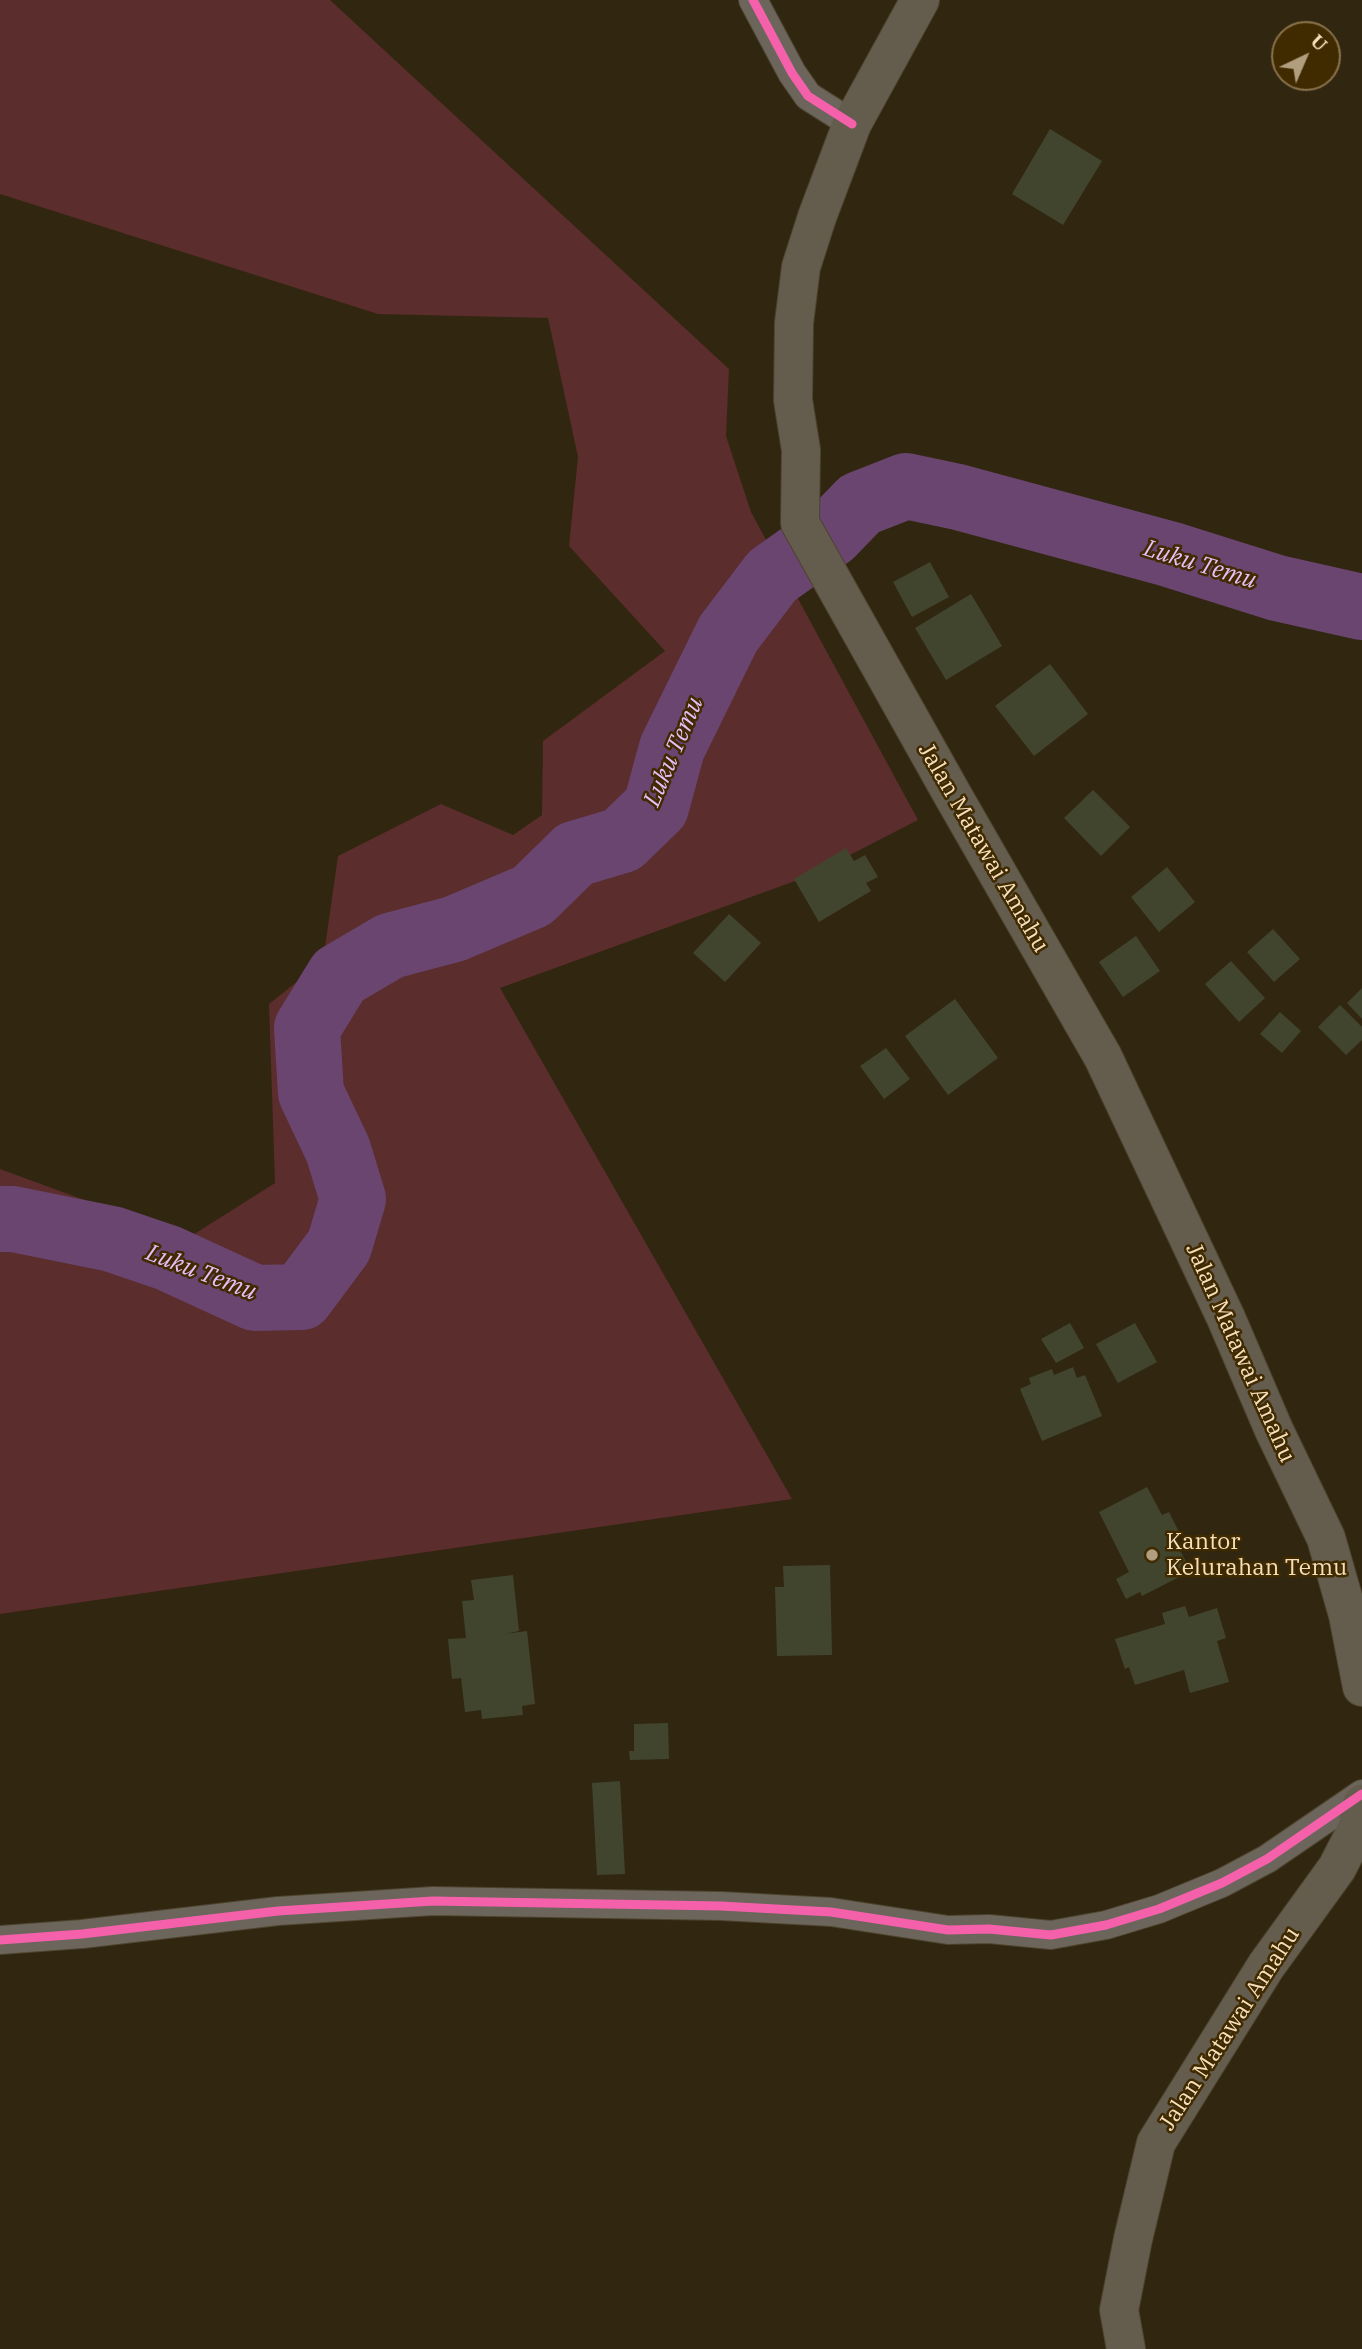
<!DOCTYPE html>
<html>
<head>
<meta charset="utf-8">
<style>
  body { margin:0 }
  #map { position:relative; width:1362px; height:2349px; overflow:hidden; background:#31260f; font-family:"IBM Plex Serif",serif }
  canvas { display:block }
  .north { position:absolute; left:1271px; top:21px; width:70px; height:70px; box-sizing:border-box; background:#402a00; border:2px solid #89724b; border-radius:50%; rotate:44deg; font-size:19px; font-weight:700; line-height:28px; text-align:center; color:#f6dfbc }
  .north::after { content:''; display:block; margin:auto; width:24px; height:32px; background:#b19e7f; clip-path:polygon(50% 0,100% 100%,50% 72%,0 100%) }
</style>
</head>
<body>
<div id="map">
<canvas width="1362" height="2349"></canvas>
<div class="north">U</div>
</div>
<script>
const ctx = document.querySelector('canvas').getContext('2d');
ctx.lineJoin = 'round';
function paint(path, color) { ctx.fillStyle = color; ctx.fill(path, 'evenodd'); }
function strokePath(path, color, width, dash) { ctx.strokeStyle = color; ctx.lineWidth = width; ctx.lineCap = dash ? 'butt' : 'round'; ctx.setLineDash(dash || []); ctx.stroke(path); }
function label(font, color, halo, rows, align = 'center') {
  ctx.font = font + ' "IBM Plex Serif",serif'; ctx.lineWidth = 5; ctx.setLineDash([]); ctx.textBaseline = 'middle'; ctx.strokeStyle = halo; ctx.fillStyle = color; for (const [text, x, y, turn = 0] of rows) {
    ctx.save(); ctx.translate(x, y); ctx.rotate((+turn || 0) * Math.PI / 180); ctx.textAlign = isNaN(turn) ? turn : align; if (halo) ctx.strokeText(text, 0, 0); ctx.fillText(text, 0, 0); ctx.restore();
  }
}
const green = new Path2D(`
  M0 0H330L729 369 726 436 751 512 918 820 809 876 500 988 792 1499 0 1614V1169L188 1238 275 1183 269 1004 323 961 338 856 441 804 513 835 542 815 543 741 665 651 569 546 578 457 548 318 378 314 0 194Z`);
const river = new Path2D(`
  M0 1219H13L112 1239 168 1258 255 1298 301 1297 339 1246 353 1199 338 1150 311 1093 307 1028 339 976 390 946 454 929 532 896 575 854 622 840 656 807 672 748 728 634 772 576 831 534 860 504 906 486 958 497 1169 554 1277 588 1362 607`);
const building = new Path2D(`
  M1050 129 1102 161 1063 225 1012 194Z
  M930 562 949 597 912 617 893 582Z
  M971 594 1002 646 946 680 915 628Z
  M1050 664 1088 714 1034 756 995 706Z
  M1093 790 1130 827 1101 856 1064 818Z
  M846 848 854 861 865 855 878 877 866 883 871 891 819 922 794 879Z
  M1167 867 1195 902 1159 932 1131 897Z
  M729 914 761 943 725 982 693 953Z
  M1273 929 1300 959 1274 982 1247 952Z
  M1136 936 1160 971 1123 997 1099 962Z
  M1231 961 1265 998 1239 1022 1205 984Z
  M1362 988V1019L1347 1003Z
  M955 999 998 1058 948 1095 905 1036Z
  M1340 1005 1362 1027V1040L1346 1055 1318 1027Z
  M1280 1012 1301 1031 1282 1053 1260 1034Z
  M886 1048 910 1079 884 1099 860 1066Z
  M1070 1323 1084 1348 1056 1363 1041 1339Z
  M1135 1323 1157 1362 1118 1383 1096 1344Z
  M1073 1367 1077 1378 1085 1375 1102 1416 1042 1441 1020 1389 1031 1384 1029 1378 1052 1369 1054 1375Z
  M1147 1487 1162 1515 1169 1512 1181 1536 1174 1539 1191 1571 1142 1596 1140 1592 1126 1599 1116 1579 1129 1572 1099 1512Z
  M830 1565 832 1655 777 1656 775 1587H784L783 1566Z
  M513 1575 519 1631 504 1634 527 1631 535 1704 522 1706 523 1715 482 1719 481 1710 465 1712 461 1678 452 1679 448 1639 466 1638 462 1601 474 1600 471 1580Z
  M1185 1606 1189 1617 1217 1608 1226 1638 1217 1641 1229 1682 1190 1693 1184 1670 1135 1685 1129 1667 1125 1669 1115 1639 1165 1624 1162 1613Z
  M668 1723 669 1759 630 1760 629 1751H634V1724Z
  M620 1781 625 1874 597 1875 592 1783Z`);
const street = new Path2D(`
  M753 0 792 73 808 96 852 124
  M0 1940 82 1934 278 1911 433 1901 721 1906 831 1912 948 1930 989 1929 1051 1935 1106 1925 1159 1909 1222 1883 1267 1859 1362 1794`);
const secondary = new Path2D(`
  M920 0 852 124 817 217 801 267 794 323 793 400 801 450 800 523 952 794 1103 1057 1226 1318 1274 1430 1326 1538 1348 1615 1362 1687
  M1126 2349 1119 2310 1133 2239 1156 2143 1266 1966 1337 1868 1357 1829 1362 1804`);
const cycleway = new Path2D(`
  M753 0 792 73 808 96 852 124
  M0 1940 82 1934 278 1911 433 1901 721 1906 831 1912 948 1930 989 1929 1051 1935 1106 1925 1159 1909 1222 1883 1267 1859 1362 1794`);
const markers = [
  [1152,1555,7,"#b19e7f"]
];
const streetNames = [
  ["Jalan Matawai Amahu",983,848,60],
  ["Jalan Matawai Amahu",1240,1353,66],
  ["Jalan Matawai Amahu",1230,2029,-57]
];
const poiNames = [
  ["Kantor",1166,1542],
  ["Kelurahan Temu",1166,1568]
];
const waterNames = [
  ["Luku Temu",1200,565,17],
  ["Luku Temu",674,752,-67],
  ["Luku Temu",201,1273,21]
];
paint(green, '#5b2d2c');
strokePath(river, '#69456f', 66);
paint(building, '#42452e');
strokePath(street, '#4e432d', 30);
strokePath(secondary, '#4e432d', 40);
strokePath(street, '#6b655b', 28);
strokePath(secondary, '#645c4d', 38);
strokePath(cycleway, '#f560ab', 9);
for (const [x, y, r, color] of markers) { const dot = new Path2D(); dot.arc(x, y, r, 0, 2 * Math.PI); ctx.fillStyle = color; ctx.fill(dot); strokePath(dot, '#402a00', 2.5); }
label('23px', '#f6dfbc', '#402a00', streetNames);
label('23px', '#f6dfbc', '#402a00', poiNames, 'left');
label('italic 24px', '#eabdf9', '#402a00', waterNames);
</script>
</body>
</html>
